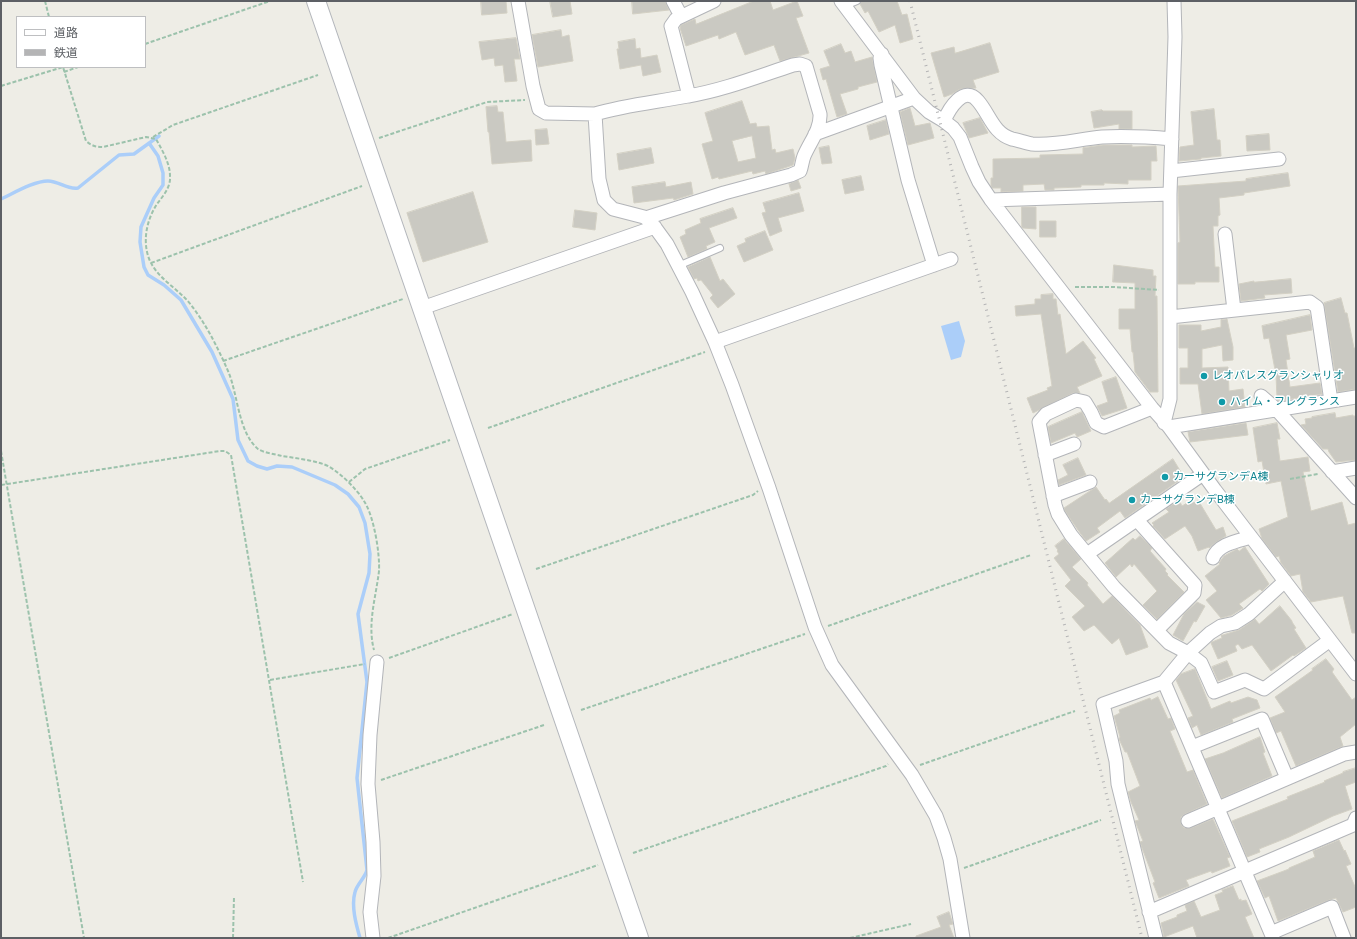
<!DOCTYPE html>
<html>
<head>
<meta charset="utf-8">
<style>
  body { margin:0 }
  #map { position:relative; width:1357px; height:939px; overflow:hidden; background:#eeede6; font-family:Poppins,"Noto Sans JP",sans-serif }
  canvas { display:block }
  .frame { position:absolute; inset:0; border:2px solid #5d6065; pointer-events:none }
  .legend { position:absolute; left:16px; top:16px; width:130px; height:52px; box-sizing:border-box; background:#fff; border:1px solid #bebfc1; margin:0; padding:5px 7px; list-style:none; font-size:12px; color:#5d6065 }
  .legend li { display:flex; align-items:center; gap:8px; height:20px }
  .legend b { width:20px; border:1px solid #bebfc1 }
</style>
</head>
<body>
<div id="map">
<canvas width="1357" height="939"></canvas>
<div class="frame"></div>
<ul class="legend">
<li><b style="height:5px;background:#fff"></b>道路</li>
<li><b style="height:5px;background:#b4b4b5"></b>鉄道</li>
</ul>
</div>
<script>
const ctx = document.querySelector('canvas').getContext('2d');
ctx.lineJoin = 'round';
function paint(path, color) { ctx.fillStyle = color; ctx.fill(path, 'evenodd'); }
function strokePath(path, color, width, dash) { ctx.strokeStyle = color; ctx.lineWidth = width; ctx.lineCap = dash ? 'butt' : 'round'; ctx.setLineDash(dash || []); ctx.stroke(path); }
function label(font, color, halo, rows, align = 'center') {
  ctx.font = font + ' Poppins,"Noto Sans JP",sans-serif'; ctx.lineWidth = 3; ctx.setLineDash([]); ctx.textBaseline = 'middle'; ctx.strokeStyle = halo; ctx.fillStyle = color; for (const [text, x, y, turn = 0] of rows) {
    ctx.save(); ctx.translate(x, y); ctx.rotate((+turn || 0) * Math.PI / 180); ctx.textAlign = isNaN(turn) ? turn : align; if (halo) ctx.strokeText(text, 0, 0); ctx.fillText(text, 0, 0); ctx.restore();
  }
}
const water = new Path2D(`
  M959 321 965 341 961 357 951 360 941 326Z`);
const stream = new Path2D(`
  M149 143 158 156 163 173V185L154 198 141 227 140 242 144 267 148 275 164 285 181 300 212 352 233 399 238 440 248 461 257 466 267 469 277 466 292 467 335 485 348 494 359 507 365 523 370 554 369 573 358 614 367 682 357 778 367 870C365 878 357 884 355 892 351 906 356 924 360 938
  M1 199C14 193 34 181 48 181 59 181 67 190 78 188L119 155 134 154 159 136`);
const building = new Path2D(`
  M481 1H506L507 13 482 15Z
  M550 1H570L572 14 553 17Z
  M632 1H665L669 10 633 14Z
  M754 1H770L773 10 797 1 803 16 796 18 809 53 780 61 774 45 745 55 736 32 719 39 718 35 686 46 680 28 681 25 695 19 696 24Z
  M861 1H897L902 15 907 14 913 39 900 43 895 25 879 32 868 11 865 13 860 4Z
  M561 30 562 37 569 35 573 61 538 67 532 35Z
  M516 38 520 59H514L517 81 505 82 503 65 495 66 494 58 482 60 479 42Z
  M635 39 636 49 640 48 641 58 657 55 661 72 643 76 641 65 620 69 617 49H619L618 42Z
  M990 43 999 72 973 80 976 88 960 89 952 94 944 97 931 53 954 47 955 53Z
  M841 44 845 53 851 51 855 62 872 57 877 82 858 87V89L840 94 847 114 837 117 826 79 823 80 820 69 830 66 824 51Z
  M742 101 750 124 756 123 757 127 769 126 772 150 775 149 776 153 793 149 795 158 793 165 766 174 765 171 753 174 752 171 719 179 718 177 712 179 702 144 713 141 705 113ZM752 136 756 158 738 162 732 141Z
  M497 106 498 112H503L506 142 531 140 532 161 492 164 489 132H488L486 107Z
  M910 108 915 126 930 123 934 138 908 145 900 112Z
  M1214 109 1217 140H1220L1221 156 1201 158V159L1179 161 1180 147 1194 145 1191 112Z
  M1102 110 1103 111H1132V129H1119V124L1094 128 1091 112Z
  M980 118 988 133 969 138 963 123Z
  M886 120 889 134 870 140 867 126Z
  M547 129 549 144 536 145 535 130Z
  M1269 134 1270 150 1247 151 1246 136Z
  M1103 145H1132V147L1156 146 1157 161H1151V180H1128V184L1104 183V185H1081V187L1054 188V190H1045L1044 184 1023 185V191L1001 192V188H992L991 186V178H993V159L1040 158V155L1083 154V148Z
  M829 146 832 163 822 164 819 148Z
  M651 148 654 163 619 170 617 154Z
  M1288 173 1290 186 1244 193V195L1219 198 1220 215 1218 216V226H1213L1215 267H1219V282H1195V284H1178V243L1180 242 1178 186 1246 181V179Z
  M861 176 864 190 845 194 842 180Z
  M798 180 801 188 791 191 789 184Z
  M665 182 666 187 691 182 693 194 674 200 673 198 634 203 632 187Z
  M473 192 488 242 423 262 407 213Z
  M799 193 804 211 778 218 782 231 770 236 762 213 766 212 763 203Z
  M1022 207H1036V229L1023 228 1022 227Z
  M733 208 737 218 709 228 715 242 706 246 707 249 688 257 680 237 686 234 685 230 701 223 700 219Z
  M575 210 597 213 595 230 573 227Z
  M1040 221H1056V237H1040Z
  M765 231 773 250 744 262 737 246 746 242 745 239Z
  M710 257 720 281 723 279 735 294 718 308 710 298 713 295 701 280 698 281 697 278 694 279 688 267Z
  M1114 265 1153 270V276H1156L1155 296H1157L1158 392H1150L1135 372 1133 352H1132L1130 329H1119V309H1135V283L1113 282Z
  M1291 279 1292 293 1264 295 1265 298 1241 301 1239 284 1254 281V282Z
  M1053 294V299H1056L1058 315 1060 314 1066 354 1083 341 1096 358 1094 359 1102 376 1077 387 1080 393H1073L1033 413 1027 398 1048 390 1047 388 1052 386 1041 314 1016 316 1015 306 1035 304V299H1041V295Z
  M1341 298 1345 313H1347L1354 348H1356V389L1338 392 1324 303Z
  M1310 315 1312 330 1286 335 1290 359 1286 360 1290 387 1320 383 1322 394 1279 401 1277 399 1276 375 1269 338 1264 339 1262 326Z
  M1227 319 1233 347V360L1223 361 1222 345 1202 349V368L1228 367 1229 391 1243 389 1245 407 1202 414 1198 384H1180V368H1188V348H1179V325H1201V331L1221 327V320Z
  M1116 377 1127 408 1102 416 1097 406 1108 402 1102 382Z
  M1082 412 1091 431 1077 437 1075 433 1051 443 1048 427Z
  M1335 413 1336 418 1353 415V416H1356V460L1336 462 1329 452 1328 449H1323L1301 425 1306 424 1305 419 1312 418V417Z
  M1246 423 1248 435 1190 442 1188 432Z
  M1277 423 1280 439H1277L1280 461 1308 457 1310 471 1303 472 1311 511 1342 502 1348 525 1356 523V633H1352L1343 596 1311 602 1303 592 1300 574 1291 576 1281 563 1279 556 1276 557 1262 539 1259 529 1288 517 1281 481 1266 484 1262 461 1258 462 1253 428Z
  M1078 458 1086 475 1059 485 1058 480 1068 475 1063 465Z
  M1173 459 1184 477 1125 518 1120 511 1097 528 1100 532 1086 541 1078 530 1065 511 1064 508 1096 487 1105 500 1106 499 1109 503Z
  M1179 500 1182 506 1192 500 1194 503 1198 500 1216 530 1223 527 1226 536 1215 543 1209 548V547L1198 551 1192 536 1185 526 1165 539 1153 526 1154 525 1152 523 1169 512 1166 509Z
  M1140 536 1152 548 1150 551 1166 569 1165 571 1168 574 1167 575 1184 592 1157 619 1143 605 1157 591 1134 564 1132 567 1130 564 1116 577 1105 563 1133 538 1135 540Z
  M1064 539 1081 559 1072 567 1088 583 1087 585 1103 604 1112 596 1140 625 1148 647 1126 655 1119 638 1112 644 1094 625 1084 631 1072 617 1085 606 1065 586 1071 580 1054 558 1059 554 1057 551 1058 550 1055 546Z
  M1245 547 1269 584 1262 591 1260 589 1257 591 1239 604 1243 608 1232 615 1221 618 1206 600 1217 591 1205 576 1220 564 1219 563 1224 556 1237 549 1239 551Z
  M1197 602 1205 606 1196 622 1194 621 1183 641 1173 635 1184 614Z
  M1280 606 1292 621V622L1296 628 1294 629 1306 648 1294 656 1293 655 1271 671 1252 645 1242 649 1238 644 1235 646 1237 651 1218 659 1211 643 1212 642 1222 638 1221 635H1223L1239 630 1255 619 1259 624Z
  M1326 659 1334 669 1332 672 1352 700 1356 697V724L1340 737 1343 746 1296 766 1281 731 1276 733 1270 718 1285 712 1275 697 1313 670 1312 669Z
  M1227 661 1233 675 1218 681 1212 667Z
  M1195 669 1211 709 1230 701 1231 703 1248 697 1257 700 1260 708 1232 719 1233 722 1201 735 1197 725 1192 728 1188 718 1193 716 1176 680 1181 674Z
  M1158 697 1168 719 1171 718 1175 729 1170 731 1187 772 1193 770 1207 804 1185 814 1181 817V824L1184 828H1191L1213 819 1230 857 1227 858 1230 866 1212 873 1211 871 1186 880 1189 886 1159 898 1153 883 1155 882 1142 848 1140 842 1143 841 1135 821 1139 820 1131 802 1128 792 1140 786 1127 752H1125L1119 739 1120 737 1114 716 1120 713 1119 710 1150 698 1151 700Z
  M1260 737 1265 752 1263 753 1272 776 1222 798 1205 759 1223 753Z
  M1356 768V782L1345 786 1352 809 1333 816 1289 837 1259 849 1260 852 1247 857 1232 821 1288 799 1287 797 1325 782 1324 781 1343 773V772Z
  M1339 840 1344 851 1345 850 1351 864 1346 866 1356 889V907L1343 912 1336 898 1329 900 1278 921 1269 896 1265 898 1257 881 1289 869V868L1315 857 1313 851Z
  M1233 886 1239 900 1241 899V901L1246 900 1252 914 1245 917 1254 938H1197L1193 926 1164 937 1161 923 1177 917V915L1187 911 1185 905 1194 901 1201 917 1220 910 1215 895 1223 892 1222 890Z
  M949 912 953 924 949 925 954 938H916V936L941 927 937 917Z`);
const path = new Path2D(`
  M45 1 49 17
  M145 44 270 1
  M64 72 78 67
  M1 86 63 67 86 141C92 146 96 147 103 147L146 137 156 139C162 150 170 163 170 176 171 187 163 196 157 204 146 221 142 243 150 261 159 280 179 289 191 305 206 324 218 348 228 371 238 394 238 432 258 449 264 453 275 454 282 456 296 458 310 460 323 464 336 468 357 489 364 501 374 516 380 554 379 571 376 597 367 624 374 650
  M153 137 173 125 318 75
  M379 138 487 102 525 100
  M151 263 362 186
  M1075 287H1114L1159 290
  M223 361 403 299
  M488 428 705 352
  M1 451 84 938
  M1290 479 1318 474
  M349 482 365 469 450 440
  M1 485 220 451H225L231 455 303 882
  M536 569 753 495 758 491
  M828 626 1031 555
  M389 658 513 614
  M270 680 365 664
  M581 710 805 634
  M920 765 1075 711
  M381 780 544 725
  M633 853 886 766 888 764
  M964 868 1101 820
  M233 938 234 897
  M388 938 598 865
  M850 938 911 924`);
const lane = new Path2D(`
  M845 6 857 1
  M678 266 720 248`);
const street = new Path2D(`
  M518 1 533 86 539 109 546 113 595 114 599 179 604 200 613 209 644 217 651 222 667 244 692 292 715 342 732 385 769 488 815 627 832 665 912 775 936 816 944 838 950 859 963 938
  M673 1 681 16
  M841 1 914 98 929 112 944 121 953 128 960 137 972 167 979 182 991 200 1152 408 1169 427 1215 490 1356 674
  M882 54 880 58 881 65 908 180 934 265
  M689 96 671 26 676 19 714 1
  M595 114C625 105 657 102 688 96 724 90 759 76 793 65L800 64 806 66 820 114C821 129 810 142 804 156 802 161 802 166 800 171L791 175 724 193 646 218
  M944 121C949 109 964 84 978 101 990 115 993 133 1012 139 1018 140 1026 143 1032 144 1056 146 1079 139 1102 137 1126 136 1149 137 1172 139
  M815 134 914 98
  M1171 171 1279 159
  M991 200 1170 194
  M1225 234 1234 310
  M422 308 655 227
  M1170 317 1310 302 1317 307 1331 401
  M715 342 951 259
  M1261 396 1276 409 1356 498
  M1152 408 1104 427 1096 423 1091 412 1085 402 1076 400 1046 414 1039 422 1055 505 1058 514 1071 535 1114 587 1169 643 1188 653 1201 663 1214 692 1245 680 1264 689 1330 640
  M1164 423 1170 399V194L1175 37 1174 1
  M1169 427 1356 397
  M1045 455 1074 444
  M1332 472 1356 468
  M1053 496 1090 482
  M1137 520 1195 585 1194 593 1157 630
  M1087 554 1203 474
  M1213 558C1218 544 1238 541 1251 537
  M1164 682 1273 938
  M1192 747 1262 719 1287 778
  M1188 821 1344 754 1356 752
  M1149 912 1353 825 1356 818
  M1271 933 1332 907 1344 938
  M373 938 370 912 374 876 373 842 368 784 370 735 377 662
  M1156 938 1118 784 1116 761 1103 704 1164 682 1188 653 1210 633 1221 626 1235 623 1249 614 1285 581`);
const secondary = new Path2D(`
  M316 1 639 938`);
const rail = new Path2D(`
  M910 1 1142 938`);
const markers = [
  [1204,376,4,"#0f9aa8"],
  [1222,402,4,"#0f9aa8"],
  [1165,477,4,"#0f9aa8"],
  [1132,500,4,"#0f9aa8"]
];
const cultureNames = [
  ["レオパレスグランシャリオ",1212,376],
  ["ハイム・フレグランス",1230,402],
  ["カーサグランデA棟",1173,477],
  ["カーサグランデB棟",1140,500]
];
paint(water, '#abcef9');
strokePath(stream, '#abcef9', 3.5);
paint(building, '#cac9c2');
strokePath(building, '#d3d0c4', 1);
strokePath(lane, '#b3b5b9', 8);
strokePath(street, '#b3b5b9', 15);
strokePath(secondary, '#b4b7bc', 20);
strokePath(path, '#9cc2ac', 2, [4, 2]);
strokePath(lane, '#fff', 6);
strokePath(street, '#fff', 13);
strokePath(secondary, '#fff', 18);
strokePath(rail, '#b4b4b5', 3, [1, 5]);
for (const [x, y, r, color] of markers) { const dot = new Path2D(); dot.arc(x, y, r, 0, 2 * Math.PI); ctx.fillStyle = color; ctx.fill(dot); strokePath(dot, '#fff', 1.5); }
label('11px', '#0d838f', '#fff', cultureNames, 'left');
</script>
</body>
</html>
